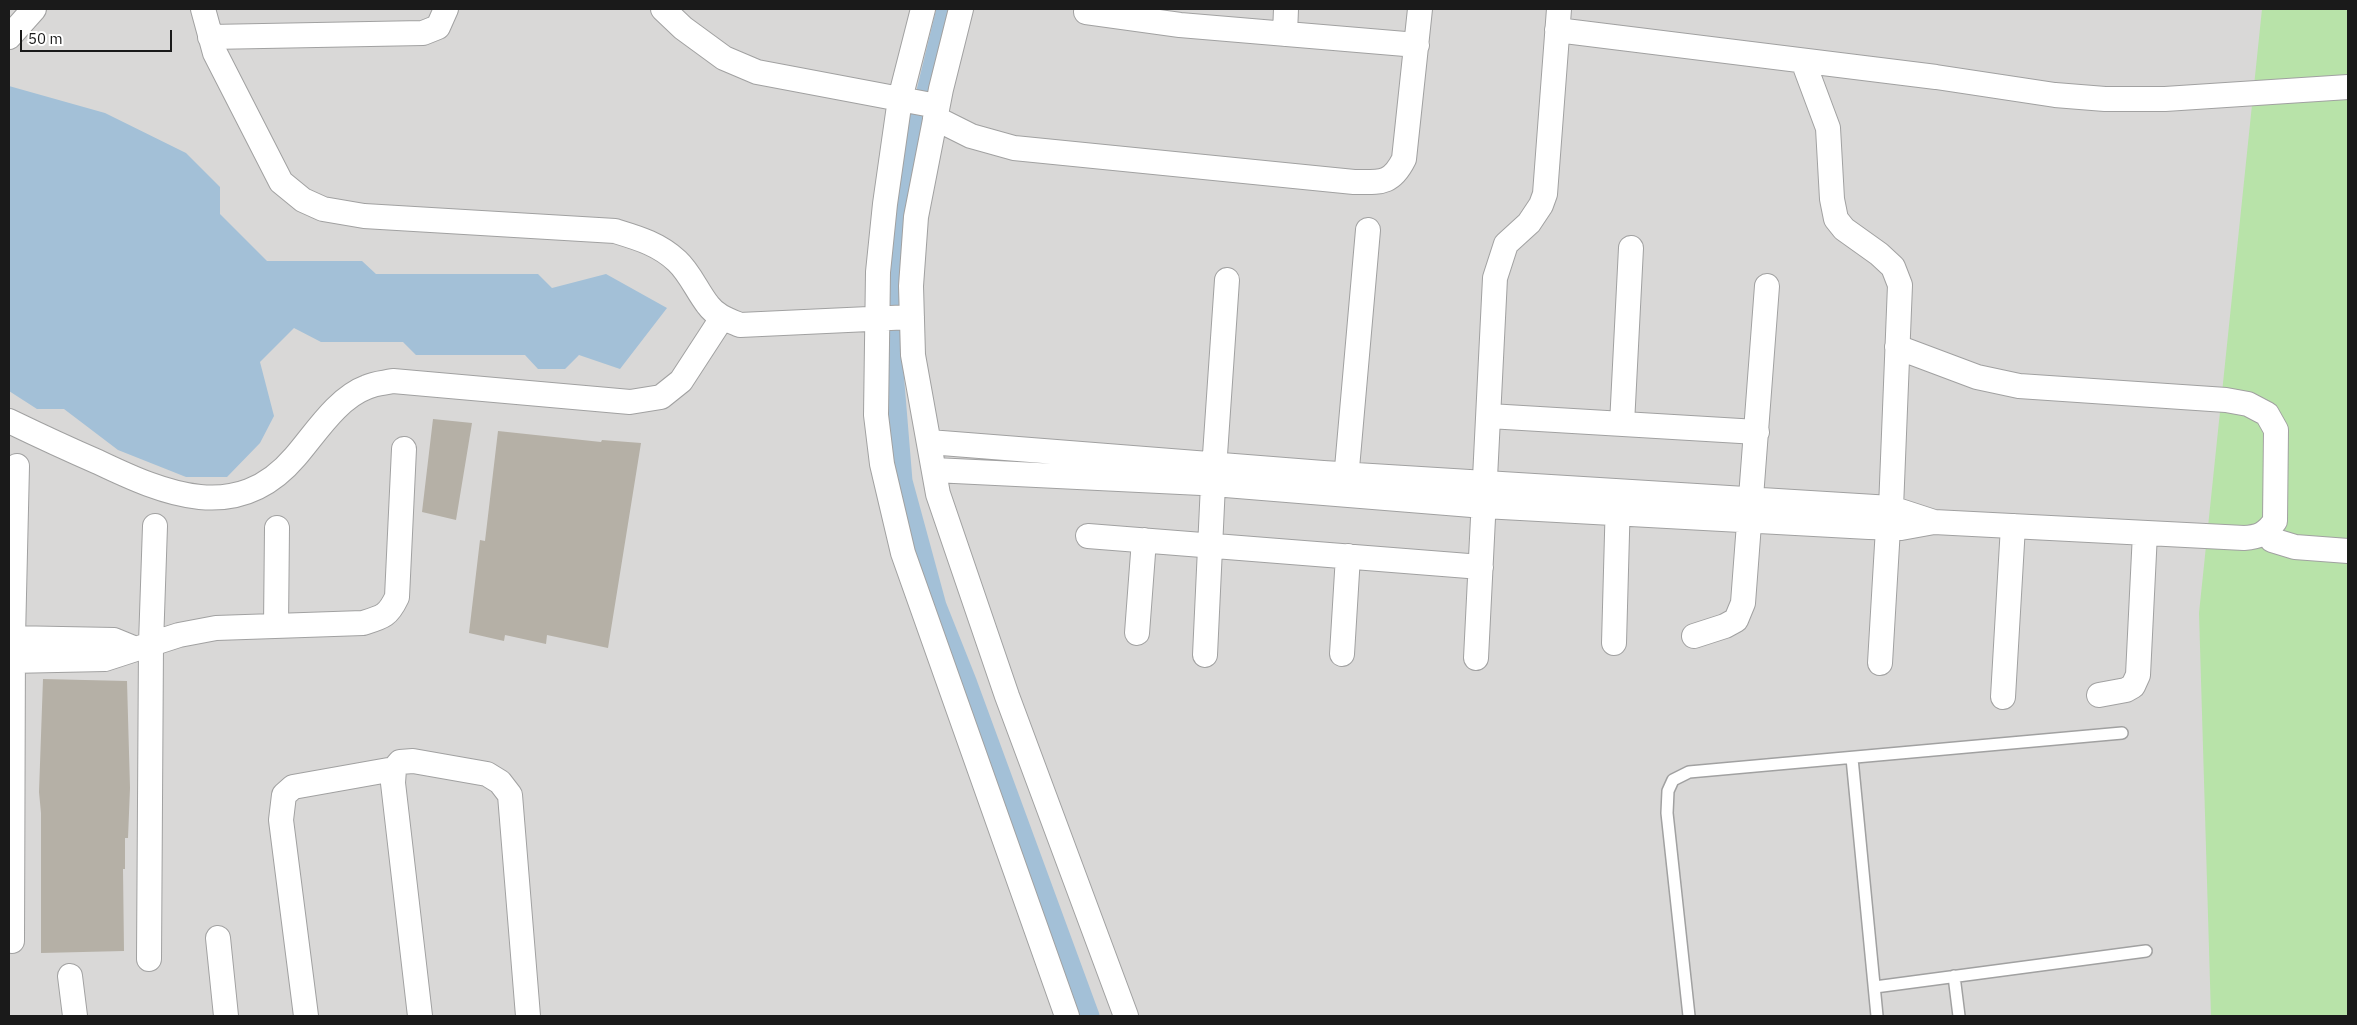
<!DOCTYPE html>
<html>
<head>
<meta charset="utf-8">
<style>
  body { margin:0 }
  #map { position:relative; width:2357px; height:1025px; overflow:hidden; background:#eceae0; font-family:"IBM Plex Sans",sans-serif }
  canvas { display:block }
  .frame { position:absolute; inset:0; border:10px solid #1a1a1a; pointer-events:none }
  .scale { position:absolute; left:20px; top:30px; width:152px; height:22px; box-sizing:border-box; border:2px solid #1a1a1a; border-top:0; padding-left:6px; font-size:15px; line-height:18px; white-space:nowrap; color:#1a1a1a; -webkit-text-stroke:4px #fff; paint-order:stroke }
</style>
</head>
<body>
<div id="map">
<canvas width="2357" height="1025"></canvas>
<div class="frame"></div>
<div class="scale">50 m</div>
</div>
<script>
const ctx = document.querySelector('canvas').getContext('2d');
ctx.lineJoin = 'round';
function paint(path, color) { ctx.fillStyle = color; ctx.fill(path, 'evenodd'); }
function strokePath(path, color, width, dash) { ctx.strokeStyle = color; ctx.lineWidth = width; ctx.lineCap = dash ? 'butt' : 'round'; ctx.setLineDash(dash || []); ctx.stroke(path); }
const residential = new Path2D(`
  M9 9H2348V1016H9Z`);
const grass = new Path2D(`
  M2262 9H2348V1016H2211L2199 613Z`);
const water = new Path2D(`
  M9 86 105 113 186 153 220 187V214L267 261H362L376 274H538L552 288 606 274 667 308 620 369 579 355 565 369H538L525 355H416L403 342H321L294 328 260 362 274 416 260 443 227 477H186L118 450 64 409H37L9 391Z`);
const canal = new Path2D(`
  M947 9 905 182 892 300V359L902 481 936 606 967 684 1089 1016`);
const building = new Path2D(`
  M433 419 472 423 456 520 422 512Z
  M498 431 601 442 602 440 641 443 608 648 547 635 546 644 505 635 504 641 469 633 480 540 485 541Z
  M43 679 127 681 130 788 128 838H125V869H123L124 951 41 953V813L39 792Z`);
const lane = new Path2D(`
  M1852 758 1877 1016
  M1954 976 1959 1016
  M1875 987 2146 951
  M1689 1016 1667 813 1668 791 1673 780 1689 772 2122 733`);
const street = new Path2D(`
  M203 9 215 53 281 182 303 200 323 209 364 216 615 231C638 238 659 244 677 261 690 273 697 291 708 305 716 316 728 320 740 325L912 317
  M663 9 683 28 724 58 757 72 937 106
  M923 9 900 99 885 204 878 272 876 415 882 464 903 553 1067 1016
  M961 9 941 89 916 217 911 286 913 355 938 494 1007 696 1126 1016
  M1086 12 1180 25 1417 45
  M1557 30 1936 77 2055 95 2105 99H2165L2348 87
  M1285 34 1286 9
  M9 37 34 9
  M210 37 423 33 438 27 446 9
  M1803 61 1828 128 1832 199 1836 219 1844 229 1879 254 1893 267 1900 285 1891 508 1888 528 1880 663
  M935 118 971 136 1014 148 1354 182C1380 182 1391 185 1404 159L1420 9
  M1897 347 1977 377 2019 386 2226 400 2248 404 2267 414 2276 430 2275 521C2266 534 2259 537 2244 538L1934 522
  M1489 416 1757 432
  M9 421C38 435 68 449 98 462 165 494 237 525 295 457 315 434 337 398 367 387 375 383 384 383 393 381L630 402 661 397 681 381 722 318
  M1622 424 1631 248
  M929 442 1323 473 1891 508 1934 522 1901 528 1869 527 1484 506 1201 483 934 470
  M1345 491 1368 230
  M2268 531 2272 540 2295 547 2348 551
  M1088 536 1481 567
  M276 626 277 528
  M1137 633 1144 540
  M1694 636 1725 626 1736 620 1743 603 1767 286
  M9 638 114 640 136 649
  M1614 643 1618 498
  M1342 654 1348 556
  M1205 655 1213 484 1227 280
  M1476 658 1495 278 1506 244 1529 223 1541 205 1545 194 1559 9
  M9 661 105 659 179 635 216 628 363 623C383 617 388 616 397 597L404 449
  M2099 695 2126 690 2133 686 2138 675 2145 533
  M2003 697 2013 526
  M218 938 226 1016
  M12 941 13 638 17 466
  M149 959 151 644 155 526
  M70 976 75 1016
  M306 1016 281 820 284 795 293 787 394 769
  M420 1016 393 783 394 769 400 762 413 761 487 774 500 782 510 795 528 1016`);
paint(residential, '#d9d8d7');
paint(grass, '#b8e3a9');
paint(water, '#a3c0d7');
strokePath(canal, '#a3c0d7', 21);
paint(building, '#b5b0a6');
strokePath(lane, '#a1a1a1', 14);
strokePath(street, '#a1a1a1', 26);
strokePath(lane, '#fff', 11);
strokePath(street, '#fff', 24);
</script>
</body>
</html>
